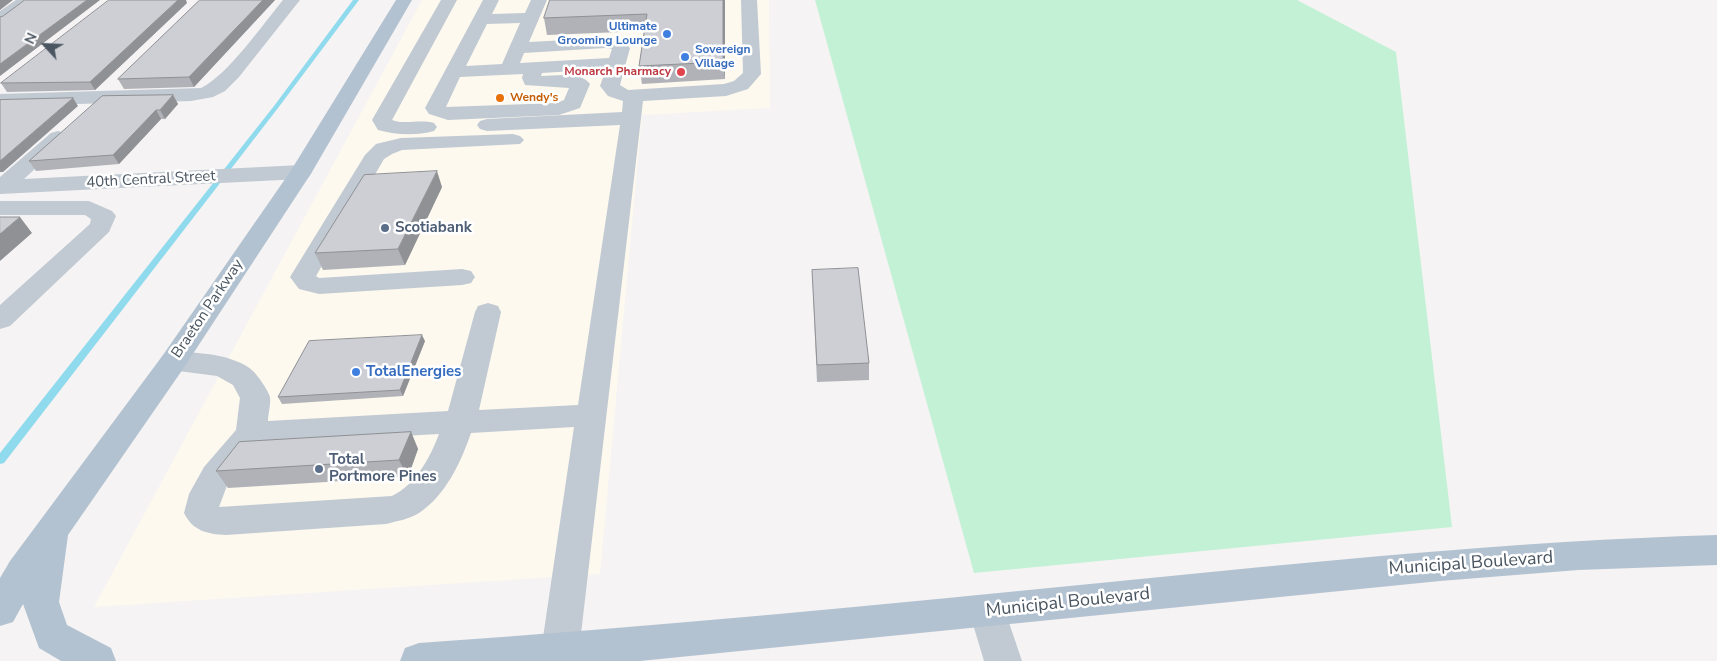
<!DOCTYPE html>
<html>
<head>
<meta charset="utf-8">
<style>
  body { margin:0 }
  #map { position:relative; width:1717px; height:661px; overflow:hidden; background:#f5f3f3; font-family:"Nunito Sans",sans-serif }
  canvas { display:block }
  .north { position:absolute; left:20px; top:20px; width:50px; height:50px; -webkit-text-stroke:4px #fff; paint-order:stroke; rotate:295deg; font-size:14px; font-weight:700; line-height:20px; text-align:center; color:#4a5661 }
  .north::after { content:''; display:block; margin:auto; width:18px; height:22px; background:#4a5661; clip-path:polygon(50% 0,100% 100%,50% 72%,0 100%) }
</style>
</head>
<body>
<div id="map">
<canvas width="1717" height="661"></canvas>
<div class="north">N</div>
</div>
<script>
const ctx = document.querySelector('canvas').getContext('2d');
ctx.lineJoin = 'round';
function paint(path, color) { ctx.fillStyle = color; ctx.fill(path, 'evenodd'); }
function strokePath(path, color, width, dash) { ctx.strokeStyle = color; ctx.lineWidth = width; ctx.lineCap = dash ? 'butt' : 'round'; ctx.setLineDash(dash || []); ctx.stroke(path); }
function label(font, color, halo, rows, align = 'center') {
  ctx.font = font + ' "Nunito Sans",sans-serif'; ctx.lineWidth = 5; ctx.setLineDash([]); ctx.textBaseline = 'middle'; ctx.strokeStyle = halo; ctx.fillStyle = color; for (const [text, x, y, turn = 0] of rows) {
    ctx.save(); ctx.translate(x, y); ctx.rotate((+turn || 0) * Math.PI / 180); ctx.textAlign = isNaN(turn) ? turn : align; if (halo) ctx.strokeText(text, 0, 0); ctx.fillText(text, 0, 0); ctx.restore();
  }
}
const commercial = new Path2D(`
  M422 0H769L770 108 642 115 600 574 94 607Z`);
const green = new Path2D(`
  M815 0H1297L1396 52 1452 527 974 573Z`);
const stream = new Path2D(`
  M353 0H359L278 108 4 463 0 464V453L274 106Z`);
const minor = new Path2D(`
  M16 0H35L6 22 0 23V11Z
  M283 0H300L239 77 225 91 213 97 191 101 0 106V94L201 88C228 75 263 24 283 0Z
  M441 0H457L392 120C404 125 421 119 434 123L437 127 434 131C416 136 396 135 378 130L372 120Z
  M483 0H499L492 14 525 13 531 0H547L529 42 605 38 622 40 630 48 620 85 628 90 724 84 734 81 743 73 741 0H757L761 74 748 89 726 96 643 101 579 651 575 661H545L541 651 574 427 471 433C461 462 446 495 419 513 410 519 397 521 386 524L226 535C207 534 193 531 184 513L189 494 204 467 236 430 240 398 233 385 217 376 163 369 159 362 163 355C186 349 235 354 253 371 258 376 268 390 270 397 271 404 268 414 268 421L448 411 475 312 478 306 488 303 498 306 501 312 479 410 578 405 620 125 487 131 480 129 477 125 480 121 487 119 622 112 623 101 608 96 600 86 606 69 542 73 541 76C555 76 581 71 590 84L580 108 559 115 448 120 429 114 425 108ZM520 23 502 64 466 66 487 24ZM605 48 612 49 609 58 520 63 524 53ZM523 74 522 78 525 85 569 88 564 100 557 103 446 107 460 77ZM439 434C430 458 416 484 392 496L219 507 228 483 260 444Z
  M58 131 65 133 68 137 65 141 24 179 301 165 309 167 312 172 309 177 301 179 0 194V177L51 133Z
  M513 134 520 136 524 140 520 144 402 150 392 154 384 159 316 276 319 278 462 269 471 271 475 277 471 283 462 285 319 294 299 289 290 277 365 155 376 144 401 138Z
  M0 201H89L112 211 116 216 109 232 10 326 0 329V305L90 224 91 219 85 215H0Z
  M988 595 1001 599 1022 661H984L969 611 975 599Z`);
const major = new Path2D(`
  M396 0H412L312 172 183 369 68 535 59 602 67 625 111 648 116 661H61L39 648 23 604 13 622 0 626V578L10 561 163 355 290 172Z
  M1717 535V565L1578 570 1440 581 640 661H400L405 648 419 643C650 627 880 605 1110 582 1312 562 1514 541 1717 535Z`);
const wall = new Path2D(`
  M200 0H275L194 87 124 89 118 79Z
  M550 0H725V79L642 84 639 66 645 31 547 35 544 18Z
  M187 3 95 90 7 92 1 83Z
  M173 95 178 104 165 119H161L119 164 36 171 29 161Z
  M442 187 405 265 323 270 315 253Z
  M812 270 869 363V380L817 382Z
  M425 341 403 396 282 404 278 397Z
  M411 432 418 449 408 477 228 488 216 471Z`);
const shadedWall = new Path2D(`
  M0 0H13L0 10Z
  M87 0H100L0 76V64Z
  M178 0H186L187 3 95 90 90 82Z
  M263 0H275L194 87 189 77Z
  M723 0H725V79L723 62Z
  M173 95 178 104 165 119 160 110Z
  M73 98 78 106 3 172H0V161Z
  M156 110 161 119 119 164 113 155Z
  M437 171 442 187 405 265 398 249Z
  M20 217 32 233 0 261V234Z
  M422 335 425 341 403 396 400 390Z
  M411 432 418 449 408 477 399 460Z`);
const building = new Path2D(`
  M25 0H87L0 64V17L3 16Z
  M109 0H178L90 82 1 83Z
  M200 0H263L189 77 118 79Z
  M550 0H723V62L639 66 647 14 544 18Z
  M173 95 160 110H156L113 155 29 161 102 96Z
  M73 98 0 161V100Z
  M437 171 398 249 315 253 364 175Z
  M0 217H20L0 234Z
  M858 268 869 363 817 365 812 270Z
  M422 335 400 390 278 397 309 341Z
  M411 432 399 460 216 471 239 442Z`);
const markers = [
  [667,34,5,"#3f7fe0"],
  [685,57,5,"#3f7fe0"],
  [681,72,5,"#e0444e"],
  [500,98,5,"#e8710a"],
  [385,228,5,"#5c6f8a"],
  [356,372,5,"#3f7fe0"],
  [319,469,5,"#5c6f8a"]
];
const farShopnames = [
  ["Ultimate",657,27],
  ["Grooming Lounge",657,41],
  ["Sovereign",695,50,"left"],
  ["Village",695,64,"left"]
];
const farHealthnames = [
  ["Monarch Pharmacy",671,72]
];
const farFoodnames = [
  ["Wendy's",510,98]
];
const streetNames = [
  ["40th Central Street",151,180,-3],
  ["Braeton Parkway",208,309,-56]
];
const serviceNames = [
  ["Scotiabank",395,228],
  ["Total",329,460],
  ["Portmore Pines",329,477]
];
const shopNames = [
  ["TotalEnergies",366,372]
];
const nearStreetnames = [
  ["Municipal Boulevard",1471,564,-4],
  ["Municipal Boulevard",1068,603,-6]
];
paint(commercial, '#fdf9ef');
paint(green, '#c3f1d5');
paint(stream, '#90daee');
paint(minor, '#c1cad2');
paint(major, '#b3c2d1');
paint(wall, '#b0b2b7');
paint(shadedWall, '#909195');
paint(building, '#cdcfd5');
strokePath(building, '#909195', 1);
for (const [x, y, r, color] of markers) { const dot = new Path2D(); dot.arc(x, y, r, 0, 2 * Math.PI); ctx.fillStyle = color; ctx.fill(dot); strokePath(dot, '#fff', 2); }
label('bold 12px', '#366cbe', '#fff', farShopnames, 'right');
label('bold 12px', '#be3a42', '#fff', farHealthnames, 'right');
label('bold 12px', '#c56008', '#fff', farFoodnames, 'left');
label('15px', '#4a5661', '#fff', streetNames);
label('bold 15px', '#4e5e75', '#fff', serviceNames, 'left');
label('bold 15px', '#366cbe', '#fff', shopNames, 'left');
label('18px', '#4a5661', '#fff', nearStreetnames);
</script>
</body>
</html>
